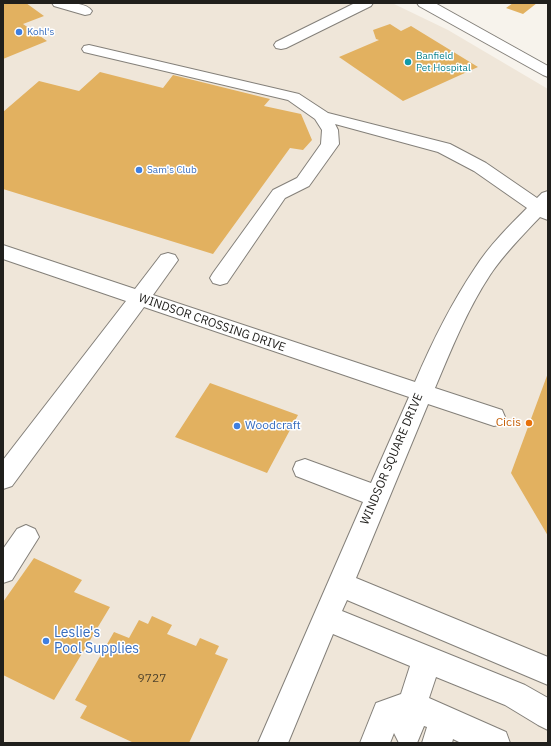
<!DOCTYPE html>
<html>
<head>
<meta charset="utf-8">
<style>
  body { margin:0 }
  #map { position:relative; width:551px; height:746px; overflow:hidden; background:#f7f3ec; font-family:"IBM Plex Sans",sans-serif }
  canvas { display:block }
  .frame { position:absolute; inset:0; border:4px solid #201f1c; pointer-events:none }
</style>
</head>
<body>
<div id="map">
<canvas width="551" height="746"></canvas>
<div class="frame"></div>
</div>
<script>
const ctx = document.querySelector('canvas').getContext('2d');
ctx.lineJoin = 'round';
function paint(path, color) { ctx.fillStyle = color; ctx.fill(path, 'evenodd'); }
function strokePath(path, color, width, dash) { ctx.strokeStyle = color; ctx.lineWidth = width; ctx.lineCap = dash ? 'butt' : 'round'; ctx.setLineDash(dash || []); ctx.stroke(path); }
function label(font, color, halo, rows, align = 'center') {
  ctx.font = font + ' "IBM Plex Sans",sans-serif'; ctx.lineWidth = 3; ctx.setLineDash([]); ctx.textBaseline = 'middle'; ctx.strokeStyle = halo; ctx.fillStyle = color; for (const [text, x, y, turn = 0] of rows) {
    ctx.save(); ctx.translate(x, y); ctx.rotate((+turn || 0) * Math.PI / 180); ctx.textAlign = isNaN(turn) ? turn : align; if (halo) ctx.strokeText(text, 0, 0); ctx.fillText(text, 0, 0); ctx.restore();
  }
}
const built = new Path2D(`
  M3 3H392L448 30 548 89V743H3Z`);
const building = new Path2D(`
  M3 3H26L44 16 23 24 47 41 3 59Z
  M513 3H537L523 14 506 8Z
  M390 24 401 31 411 26 478 67 403 101 339 57 379 40 376 39 373 30Z
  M100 72 163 88 173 75 270 99 264 106 301 114 312 140 303 150 290 148 213 254 3 189V112L39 81 79 91Z
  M548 373V536L511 473Z
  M210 383 298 415 267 473 175 437Z
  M34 558 82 580 74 592 110 607 54 700 3 675V602Z
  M152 616 172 625 167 634 196 646 200 638 219 646 215 654 228 659 189 743H134L80 718 87 706 75 700 114 632 129 638 139 620 148 624Z`);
const minor = new Path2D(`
  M52 3C63 3 85 1 92 11L90 14 85 15 54 6Z
  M355 3H373L371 6 286 48 281 49 276 48 274 45 276 42Z
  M417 3H435L548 66V77L543 75 419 6Z
  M89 45 299 94 328 113 450 144 486 163 537 198 542 193 548 191V220L540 217C522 236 504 254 490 275 467 310 451 350 435 388L502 410 505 417 502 424 494 426 428 404 356 578 548 657V685L347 600 342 611 525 685 548 698V730L538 725 505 705 436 677 429 698 506 732 510 743H461L453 739 452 743H422L427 727 424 726 417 743H399L394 733 390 743H360L376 703 401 694 410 666 333 634 288 743H258L363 502 296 476 293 469 296 462 305 459 371 483 409 397 144 307 12 486 3 489V460L126 301 3 259V245L135 289 161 255 168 253 175 255 178 260 153 295 415 382C432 342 451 304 475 268 489 246 508 227 527 208L474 171 438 152 335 124 338 130 339 144 309 186 285 198 227 283 220 285 213 283 210 278 213 273 273 190 297 178 321 144 322 130 315 119 288 100 84 52 82 49 84 46Z
  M26 525 35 529 39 537 12 580 3 583V549L17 529Z`);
const markers = [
  [19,32,4,"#3f7fe0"],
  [408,62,4,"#0f9aa8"],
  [139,170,4,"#3f7fe0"],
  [529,423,4,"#e8710a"],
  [237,426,4,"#3f7fe0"],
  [46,641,4,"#3f7fe0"]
];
const farShopnames = [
  ["Kohl's",27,32],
  ["Sam's Club",147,170]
];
const farCulturenames = [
  ["Banfield",416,56],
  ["Pet Hospital",416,68]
];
const streetNames = [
  ["WINDSOR CROSSING DRIVE",212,323,19],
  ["WINDSOR SQUARE DRIVE",392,459,-67]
];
const foodNames = [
  ["Cicis",521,423]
];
const shopNames = [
  ["Woodcraft",245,426]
];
const nearNumbernames = [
  ["9727",152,679]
];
const nearShopnames = [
  ["Leslie's",54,633],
  ["Pool Supplies",54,649]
];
paint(built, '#efe6d9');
paint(building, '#e2b160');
strokePath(minor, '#84807a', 2);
paint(minor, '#fff');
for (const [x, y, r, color] of markers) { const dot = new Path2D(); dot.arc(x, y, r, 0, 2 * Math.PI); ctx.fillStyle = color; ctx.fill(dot); strokePath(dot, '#fff', 1.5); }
label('10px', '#366cbe', '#fff', farShopnames, 'left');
label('10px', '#0d838f', '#fff', farCulturenames, 'left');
label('12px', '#201f1c', '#fff', streetNames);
label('12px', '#c56008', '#fff', foodNames, 'right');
label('12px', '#366cbe', '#fff', shopNames, 'left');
label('12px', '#50442d', null, nearNumbernames);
label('14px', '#366cbe', '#fff', nearShopnames, 'left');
</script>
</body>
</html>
